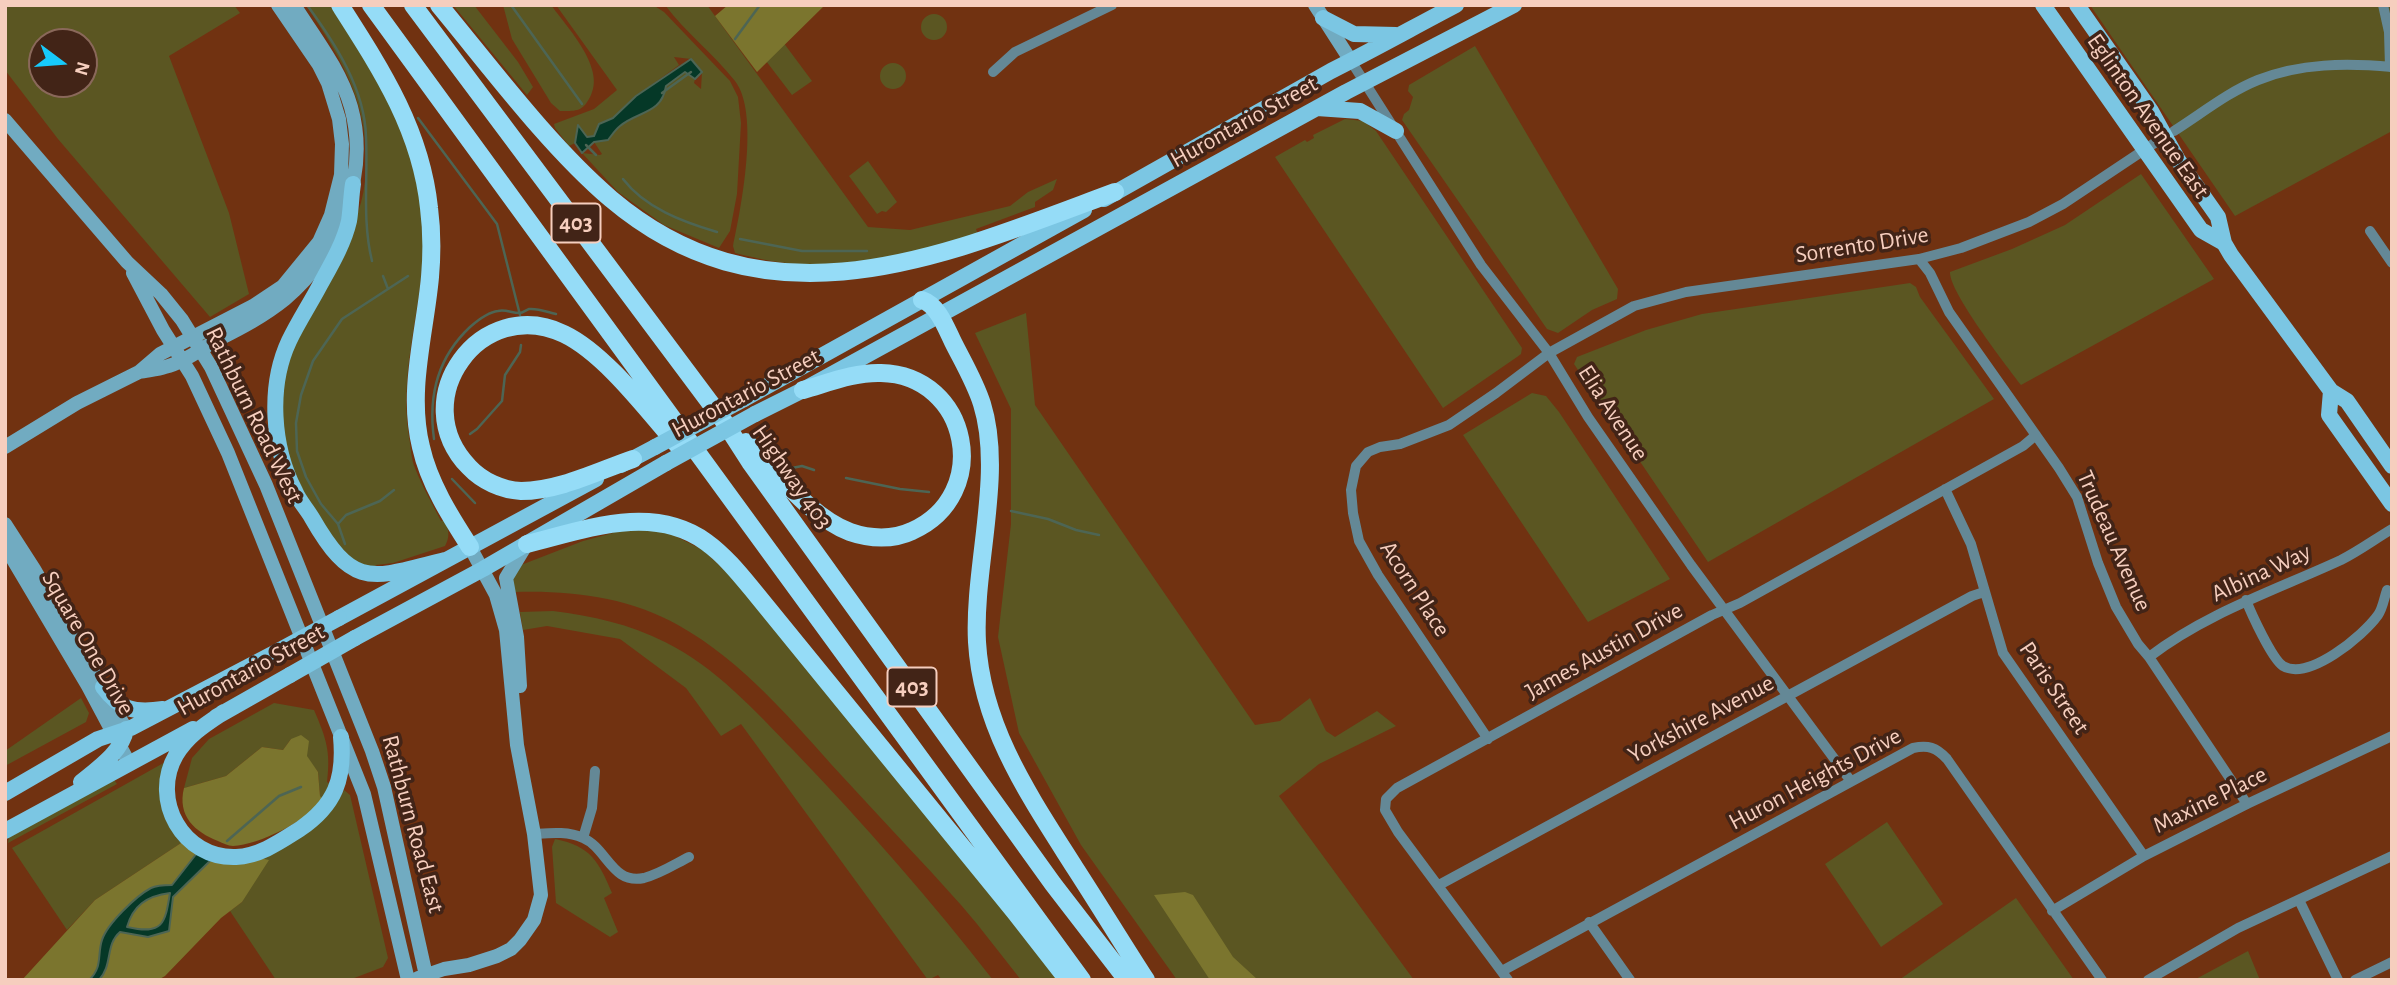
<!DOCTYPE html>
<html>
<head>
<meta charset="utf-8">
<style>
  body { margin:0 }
  #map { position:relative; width:2397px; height:985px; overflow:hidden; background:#713211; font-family:"Alegreya Sans",sans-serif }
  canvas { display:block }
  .frame { position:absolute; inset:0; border:7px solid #f6cebe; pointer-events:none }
  .north { position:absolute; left:28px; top:28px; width:70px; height:70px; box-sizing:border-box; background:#422417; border:2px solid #8a685a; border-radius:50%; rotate:106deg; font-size:19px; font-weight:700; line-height:28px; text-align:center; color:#f6cebe }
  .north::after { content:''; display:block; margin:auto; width:24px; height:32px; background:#17cafb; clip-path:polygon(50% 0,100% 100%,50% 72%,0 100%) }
</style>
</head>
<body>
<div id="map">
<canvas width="2397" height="985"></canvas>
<div class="frame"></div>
<div class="north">N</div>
</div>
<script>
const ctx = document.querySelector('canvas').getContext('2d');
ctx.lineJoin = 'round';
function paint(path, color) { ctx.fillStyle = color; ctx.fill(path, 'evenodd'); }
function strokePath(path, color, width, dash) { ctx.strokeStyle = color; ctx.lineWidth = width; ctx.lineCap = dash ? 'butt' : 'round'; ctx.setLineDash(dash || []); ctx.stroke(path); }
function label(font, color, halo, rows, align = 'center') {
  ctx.font = font + ' "Alegreya Sans",sans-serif'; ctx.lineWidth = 7; ctx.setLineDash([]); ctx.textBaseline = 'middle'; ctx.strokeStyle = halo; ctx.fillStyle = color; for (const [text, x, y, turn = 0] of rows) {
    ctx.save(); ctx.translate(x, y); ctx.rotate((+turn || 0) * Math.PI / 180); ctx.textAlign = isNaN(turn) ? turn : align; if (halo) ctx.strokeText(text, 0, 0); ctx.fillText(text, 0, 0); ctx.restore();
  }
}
const green = new Path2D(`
  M5 5H234L240 13 169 56 229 213 249 294 210 317 58 139 5 70ZM42 42H84V84H42Z
  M306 5H330C375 75 413 131 422 216 430 293 397 361 409 437 411 447 411 459 415 468 422 486 432 503 441 521L445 520C449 530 450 537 445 546L393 563 376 565 373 569C365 565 351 562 345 555 335 546 318 515 310 502 280 456 272 396 292 345 303 316 321 288 336 260 349 235 362 211 365 181 372 108 344 63 306 5Z
  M453 5H474L518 62 533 87 527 95Z
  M503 5H551C567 27 605 67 591 95 583 112 577 111 560 111L551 103 512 39Z
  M556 5H653L664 12 730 81 738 97 741 123 737 194 730 231 719 248 664 225 618 192 582 153 600 155 602 154 594 142 608 140 618 127 664 97 665 86 685 72 695 79 694 83 701 89 702 72 691 59 674 57 679 65 636 96 613 118 599 124 594 136 587 137 578 126 575 143 569 146 555 128 554 124 594 109 617 90Z
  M665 5H707L868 227 910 230 1010 206 1028 192 1057 179 1053 190 1035 202V207L976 229 978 235C923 249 866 267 809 265 783 264 759 259 735 253L733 246C741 208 760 113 735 81 714 54 686 33 665 5Z
  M2090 5H2392V131L2235 216Z
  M921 27a13 13 0 1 1 26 0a13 13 0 1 1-26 0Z
  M783 42 812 81 792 95 763 57Z
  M1475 46 1618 289 1617 299 1592 310 1558 333 1547 329 1402 120 1404 114 1409 110 1413 97 1408 91 1409 85Z
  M880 76a13 13 0 1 1 26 0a13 13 0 1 1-26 0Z
  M1345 119 1363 121 1376 131 1522 348 1521 354 1517 357 1443 408 1275 157 1305 140 1307 142 1314 138 1313 135Z
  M868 161 897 202 886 212 882 211 877 214 849 176Z
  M2141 174 2214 279 2021 385C2006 365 1949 292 1950 272L2012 249 2065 225Z
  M1910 283 1916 287 1920 297 1994 399 1708 562 1574 364 1577 357 1646 330 1702 314Z
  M1026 313 1035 405 1255 725 1280 721 1310 698 1326 731 1335 737 1377 711 1396 726 1319 764 1279 796 1414 980H1177L1081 845 1019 733 998 637 1011 524V409L975 333Z
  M1532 393 1546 396 1559 412 1670 579 1588 622 1463 435Z
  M634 528 669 533 703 550 736 581 981 881 1058 980H1021C1001 955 982 929 961 905 922 861 881 819 842 776 792 721 744 662 678 625 629 597 570 590 514 592L511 580 521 565 583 541 613 533V529Z
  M553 611C593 616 629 624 665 642 716 667 755 711 794 751 864 824 931 900 993 980H942L938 975 928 980 741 724 721 736 686 688 620 639 547 626 523 630 520 612Z
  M81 698 89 713 86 722 5 766V751Z
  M274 703 314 710C326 738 331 751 327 782L332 785 323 800 320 797 318 772 291 739 283 750 262 747 226 776 184 788 192 758 209 739Z
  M167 761 184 841 95 900 67 930 12 848Z
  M113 778 117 784 8 843 9 837Z
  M344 790 350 795 388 958 383 967 349 980H276L230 911 242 902 258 857C293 839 326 826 344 790Z
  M1887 822 1943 904 1881 947 1825 864Z
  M555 839C591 846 599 862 612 893L604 898 618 932 610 937 556 903 552 847Z
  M2016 898 2074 980H1899Z
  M2248 951 2260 980H2194Z`);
const forest = new Path2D(`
  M728 5H825L757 72 715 16Z
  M301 735 309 741 307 756 318 772 320 796 323 800C308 820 259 845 233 846 228 846 223 843 218 841 195 832 177 816 184 788L226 776 262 747 283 750 291 739Z
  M184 841 269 860 242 902 221 918 165 976 158 980H22L95 900Z
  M1185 892 1193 895 1233 957 1258 980H1210L1154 895Z`);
const water = new Path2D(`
  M691 59 702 72 695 79 685 72 666 86C662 114 638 111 620 126 615 130 612 135 608 140L594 142 582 153 575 143 578 125 587 137 594 136 599 124 613 118 636 96Z
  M197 853 212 859 173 897 169 931 148 937 120 932C105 945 113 965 99 980H89C103 967 97 955 102 940 107 924 136 896 151 888 157 885 165 885 172 885ZM170 893C165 924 163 935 127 927 133 906 146 896 170 893Z`);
const stream = new Path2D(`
  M307 5C335 43 365 89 366 137 368 179 362 221 372 261
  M511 5 582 104
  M735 39 760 5
  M662 93 691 72
  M418 118 497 224 520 315
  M586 145 596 155
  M623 179C645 208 683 222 717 232
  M740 239 802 251H867
  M383 276 388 289
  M470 434 477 429 502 401 505 375 520 352 521 345
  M434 439C428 396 438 357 470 327 478 320 488 312 498 311 505 309 512 313 519 313 523 313 526 310 529 309 538 308 547 312 556 314
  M792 468 802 466 814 470
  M846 478 900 489 929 492
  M452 479 475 503
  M1011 511 1048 519 1076 530 1099 535
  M338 524 346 515 380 501 394 490
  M345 544 338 524 321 504 306 477 297 451 296 423 301 395 313 361 342 319 408 276
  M227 841 279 796 301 787`);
const street = new Path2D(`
  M2383 5 2389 32 2390 67
  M1351 61 1481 265 1549 353 1588 417 1691 565 1850 780
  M993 72 1015 52 1112 5
  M2174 131C2201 114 2228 92 2258 80 2300 63 2347 63 2392 67
  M2370 231 2392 263
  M1919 259 1930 273 1949 312 2059 468 2077 497 2098 563 2116 607 2138 644 2149 657 2247 804
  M1945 489 1971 544 2003 653 2144 856
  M2246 600C2251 613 2272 659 2283 666 2309 681 2363 636 2378 615 2383 608 2384 598 2387 590
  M2149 657C2206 613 2276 590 2341 560 2359 551 2375 539 2392 529
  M1488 739 1378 575 1359 541 1353 513 1351 490 1356 466 1368 452 1380 447 1400 444 1449 425 1496 393 1549 353 1634 306 1686 292 1919 259 1961 248 2029 222 2063 204 2165 136
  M534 834C550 833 568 831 583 838 607 848 612 885 644 878 660 874 675 864 689 857
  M583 838 592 808 595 771
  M1439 885 1972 596 1984 592
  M2299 900 2338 980
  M2052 911 2144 856 2247 804 2392 736
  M1589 922 1630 980
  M1502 971 1913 748C1928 745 1936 747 1947 759L2102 980
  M1508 980 1398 832 1385 810 1386 799 1397 788 1712 615 1740 603 2023 446 2036 435
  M2148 980 2238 928 2392 856
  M2355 980 2392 962`);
const secondary = new Path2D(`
  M1315 5 1351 61
  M5 120 127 262 161 294 182 320 211 367 266 485 372 751 384 787 427 980
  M133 273 163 330 192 376 228 453 364 794 408 980
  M139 372C147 370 157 370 165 367 183 363 201 349 217 340 241 328 264 316 285 299 338 255 370 175 351 107 340 69 315 38 294 5
  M5 447 77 403 139 372 160 354 253 306 283 286 319 242 331 215 341 175 342 144 339 119 328 83 319 65 278 5
  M5 524 34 569 126 729
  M5 546 88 686 129 763
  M520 686 517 637 506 578 526 545
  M418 978 444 969 469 965 497 956 511 949 520 940 534 920 541 895 534 834 517 745 506 630 496 595 470 547`);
const primary = new Path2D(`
  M2043 5 2201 230 2224 243
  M2077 5 2151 111 2178 160 2218 217 2224 243 2231 255 2331 391 2347 401 2392 466
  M1323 18 1354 34 1396 35
  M1317 108 1360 111 1396 131
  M353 184C351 196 351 209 349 221 344 243 331 265 320 285 310 304 298 322 289 341 268 386 272 447 295 491 299 501 307 509 312 518 354 591 372 578 445 560
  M1104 199 1331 71C1373 50 1414 27 1456 5
  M2331 391 2329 415 2392 504
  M744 399 1084 210
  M755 414 803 390 1346 92 1514 5
  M621 465 655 447
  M339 618 596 479
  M355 638 483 569 666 463
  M103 687C120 710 134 713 163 709
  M224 712C206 724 188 735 176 755 150 800 183 859 236 857 260 856 281 841 300 829 335 805 345 779 341 737
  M216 717 290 675
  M81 782C97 769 123 751 126 729
  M5 793 98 739 131 728 280 650
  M5 831 193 729`);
const highway = new Path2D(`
  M340 5C381 69 421 130 429 208 432 231 432 254 430 277 425 333 407 391 421 447 429 483 450 516 470 547
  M371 5 1082 980
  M413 5 723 420 750 462 1053 884 1127 980
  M439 5C492 69 549 146 611 199 771 334 945 255 1115 192
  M922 300C938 305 946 328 953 342 963 362 975 382 982 404 1004 474 973 567 977 642 982 728 1030 797 1075 868 1099 905 1122 943 1146 980
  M746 442C776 471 810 517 850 532 870 539 893 540 912 531 993 495 970 375 881 373 855 372 828 383 803 390
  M633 459C598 471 559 491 521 491 502 490 482 481 469 467 404 400 481 294 564 334 606 354 650 414 681 449
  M527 544C584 530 652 503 706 542 724 555 738 572 752 589L1015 912 1068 980`);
const primaryBridge = new Path2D(`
  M655 447 744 399
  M666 463 755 414
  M280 650 339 618
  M290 675 355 638`);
const shields = [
  [576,223,49],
  [912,687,49]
];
const shieldNames = [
  ["403",576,223],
  ["403",912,687]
];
const streetNames = [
  ["Eglinton Avenue East",2148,116,55],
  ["Hurontario Street",1244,122,-29],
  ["Sorrento Drive",1862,245,-9],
  ["Hurontario Street",746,393,-28],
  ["Elia Avenue",1613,413,57],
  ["Rathburn Road West",254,415,64],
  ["Highway 403",792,477,55],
  ["Trudeau Avenue",2114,541,66],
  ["Albina Way",2261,573,-25],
  ["Acorn Place",1415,589,57],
  ["Square One Drive",88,643,60],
  ["James Austin Drive",1604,651,-29],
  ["Hurontario Street",251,670,-29],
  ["Paris Street",2054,688,56],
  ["Yorkshire Avenue",1701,719,-28],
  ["Huron Heights Drive",1815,779,-28],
  ["Maxine Place",2210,800,-26],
  ["Rathburn Road East",413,824,75]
];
paint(green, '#5b5622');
paint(forest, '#7b752e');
paint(water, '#053827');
strokePath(water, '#4d6554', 2);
strokePath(stream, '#4d6554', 2.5);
strokePath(street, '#648896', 10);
strokePath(secondary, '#71abc1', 14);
strokePath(primary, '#7bc6e3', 16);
strokePath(highway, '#95dcf7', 18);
strokePath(primaryBridge, '#7bc6e3', 16);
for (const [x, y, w] of shields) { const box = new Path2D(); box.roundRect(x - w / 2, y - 19.5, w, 39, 5); ctx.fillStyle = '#422417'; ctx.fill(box); strokePath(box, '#f6cebe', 2); }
label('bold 23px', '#f6cebe', null, shieldNames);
label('24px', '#f6cebe', '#422417', streetNames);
</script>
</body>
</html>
